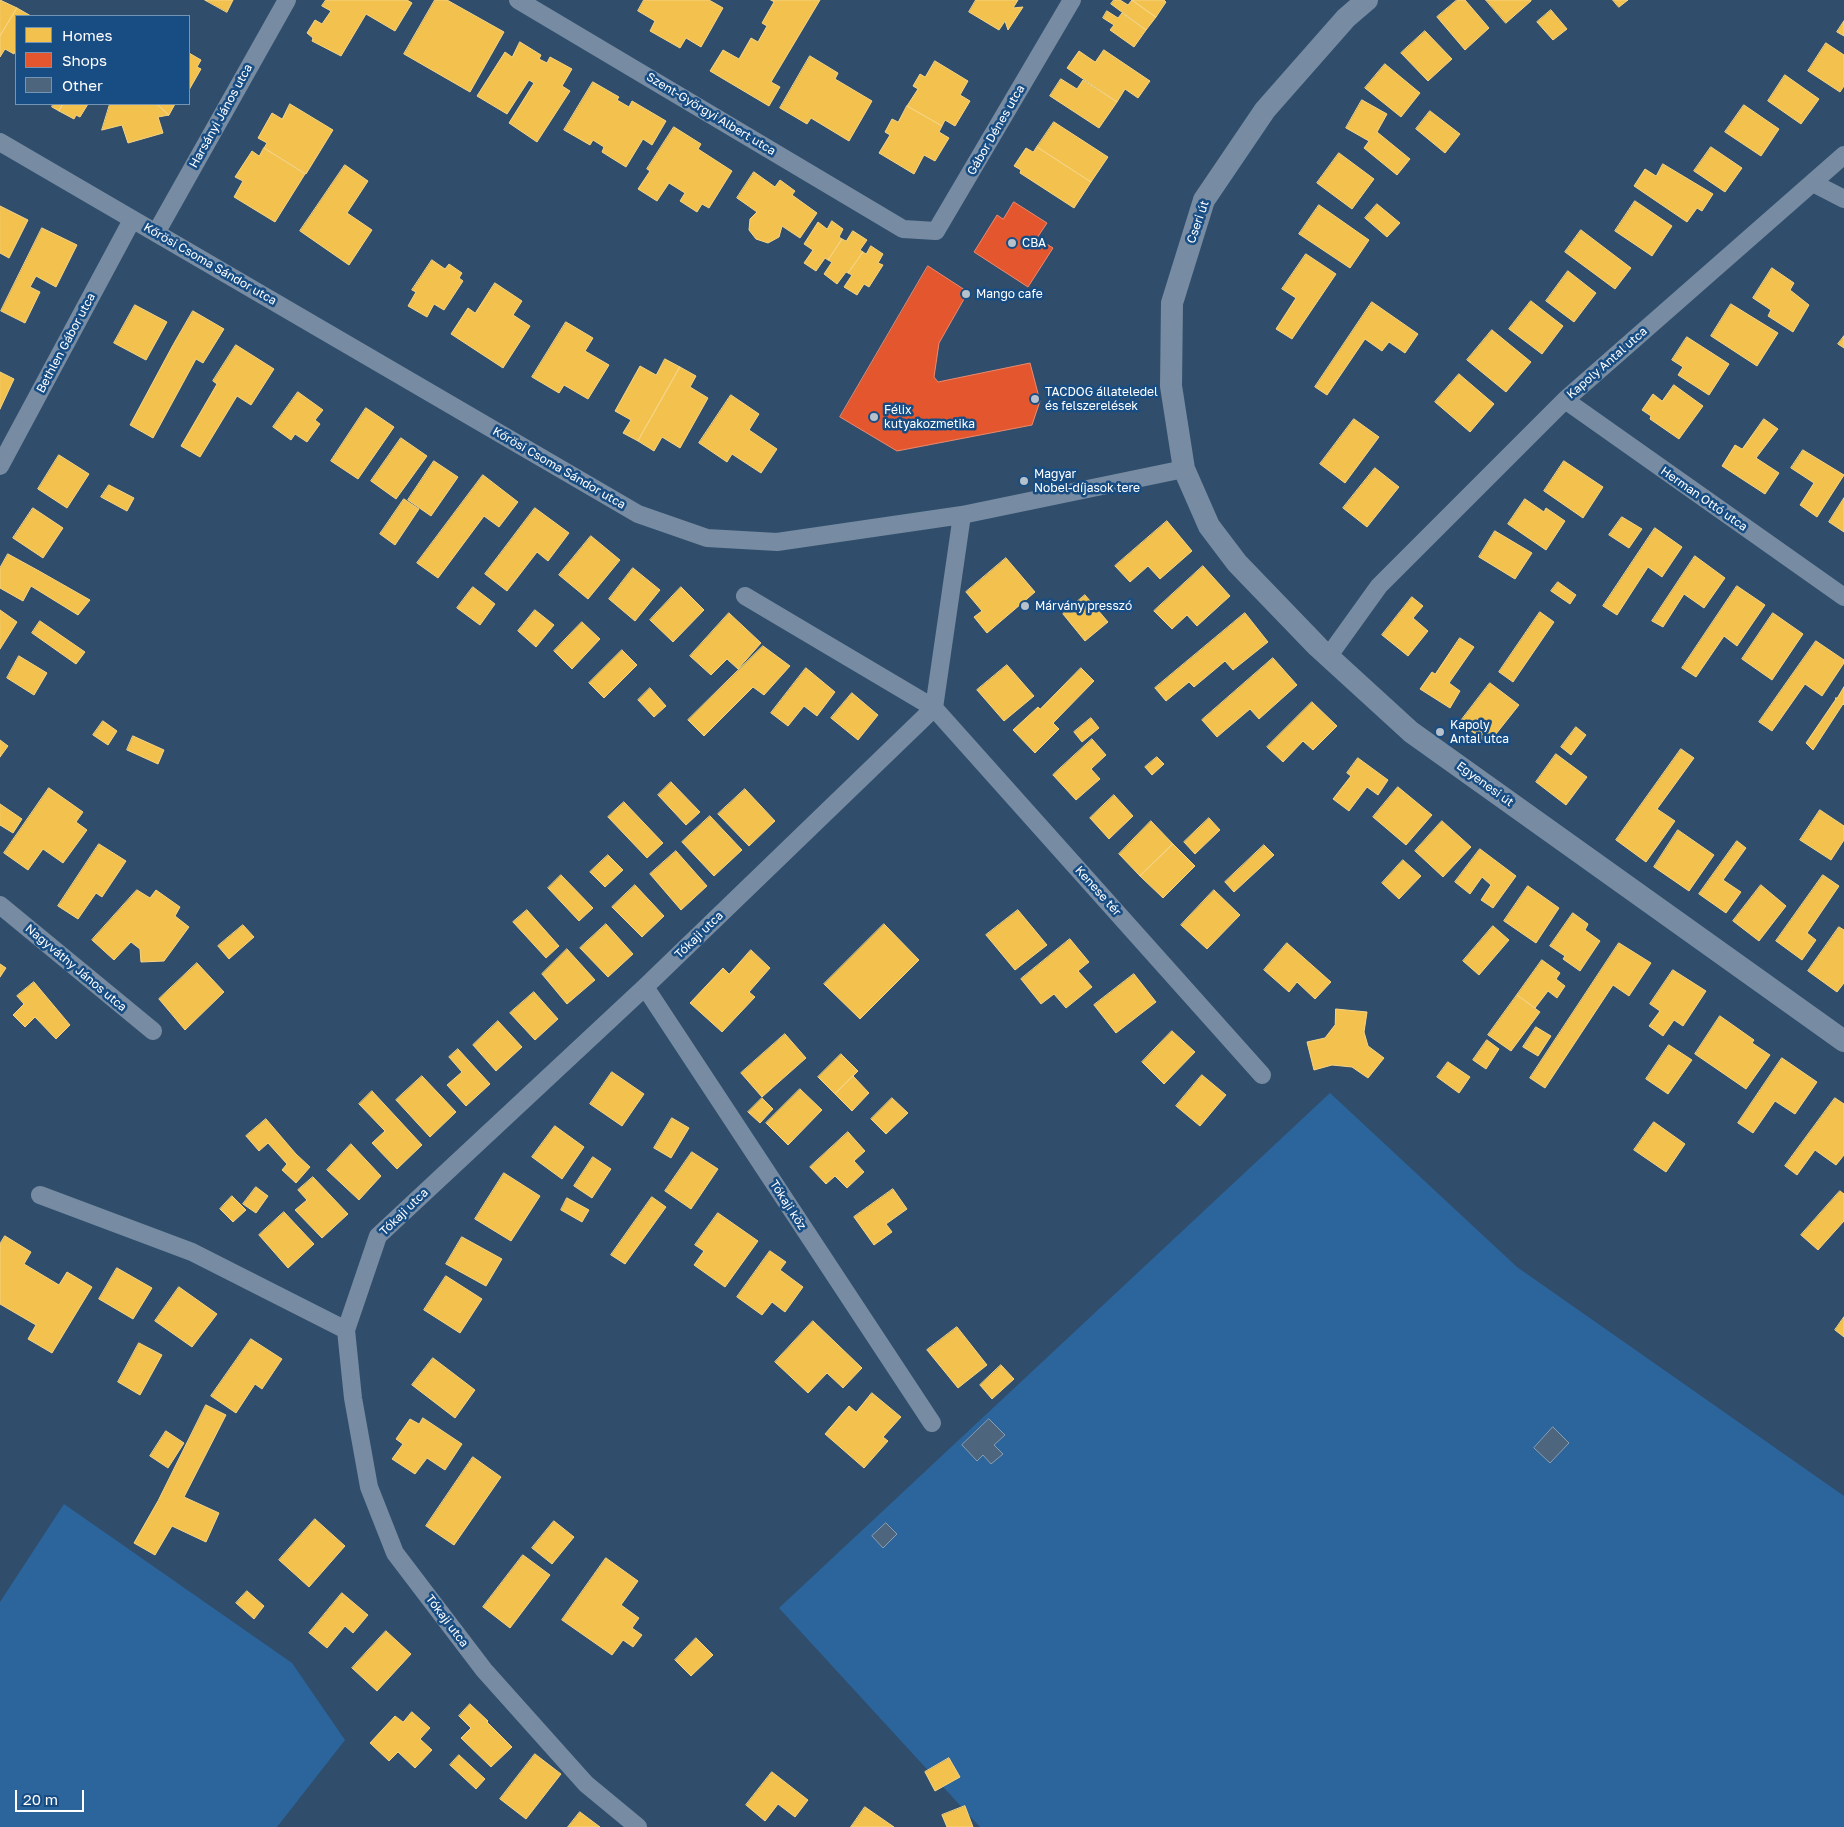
<!DOCTYPE html>
<html>
<head>
<meta charset="utf-8">
<style>
  body { margin:0 }
  #map { position:relative; width:1844px; height:1827px; overflow:hidden; background:#304e6c; font-family:"Golos Text",sans-serif }
  canvas { display:block }
  .legend { position:absolute; left:15px; top:15px; width:175px; height:90px; box-sizing:border-box; background:#184d84; border:1px solid #7494b5; margin:0; padding:6px 9px; list-style:none; font-size:15px; color:#fff }
  .legend li { display:flex; align-items:center; gap:10px; height:25px }
  .legend b { width:25px; border:1px solid #7494b5 }
  .scale { position:absolute; left:15px; top:1790px; width:69px; height:22px; box-sizing:border-box; border:2px solid #fff; border-top:0; padding-left:6px; font-size:15px; line-height:18px; white-space:nowrap; color:#fff; -webkit-text-stroke:4px #184d84; paint-order:stroke }
</style>
</head>
<body>
<div id="map">
<canvas width="1844" height="1827"></canvas>
<ul class="legend">
<li><b style="height:14px;background:#f2c14e"></b>Homes</li>
<li><b style="height:14px;background:#e4572e"></b>Shops</li>
<li><b style="height:14px;background:#4d657d"></b>Other</li>
</ul>
<div class="scale">20 m</div>
</div>
<script>
const ctx = document.querySelector('canvas').getContext('2d');
ctx.lineJoin = 'round';
function paint(path, color) { ctx.fillStyle = color; ctx.fill(path, 'evenodd'); }
function strokePath(path, color, width, dash) { ctx.strokeStyle = color; ctx.lineWidth = width; ctx.lineCap = dash ? 'butt' : 'round'; ctx.setLineDash(dash || []); ctx.stroke(path); }
function label(font, color, halo, rows, align = 'center') {
  ctx.font = font + ' "Golos Text",sans-serif'; ctx.lineWidth = 5; ctx.setLineDash([]); ctx.textBaseline = 'middle'; ctx.strokeStyle = halo; ctx.fillStyle = color; for (const [text, x, y, turn = 0] of rows) {
    ctx.save(); ctx.translate(x, y); ctx.rotate((+turn || 0) * Math.PI / 180); ctx.textAlign = isNaN(turn) ? turn : align; if (halo) ctx.strokeText(text, 0, 0); ctx.fillText(text, 0, 0); ctx.restore();
  }
}
const green = new Path2D(`
  M1330 1093 1517 1267 1844 1496V1827H980L779 1608Z
  M64 1504 292 1663 345 1740 277 1827H0V1602Z`);
const homes = new Path2D(`
  M0 0 17 8 0 36Z
  M205 0H233L227 12Z
  M326 0H407L412 3 395 31 366 14 341 56 312 41 313 38 307 33 315 20 322 24 331 11 322 6Z
  M435 0H447L504 32 470 92 404 54Z
  M644 0H709L723 8 701 47 686 38 680 48 650 31 655 21 638 11Z
  M771 0H820L771 82 780 87 769 106 710 71 723 50 739 59 751 38 758 42 767 26 762 23 774 2Z
  M976 0H1018L1013 8 1023 7 1008 30 1005 21 999 30 969 12Z
  M1114 0H1120L1128 5 1132 0 1156 17 1146 30 1111 4Z
  M1132 0H1164L1166 2 1156 17Z
  M1457 0H1465L1489 28 1465 50 1437 17Z
  M1486 0H1531V1L1506 23Z
  M1613 0H1628L1619 7Z
  M17 8 31 16H16V49L14 54 5 49 0 57V36Z
  M1551 10 1567 29 1553 40 1537 22Z
  M1107 11 1118 18 1122 13 1146 30 1134 47 1110 30 1114 25 1103 18Z
  M1844 21V36L1837 32Z
  M1425 31 1452 59 1428 81 1401 53Z
  M520 42 541 55 539 59 547 63 550 57 572 69 562 86 570 91 537 142 509 123 534 83 529 80 507 114 477 96 505 52 512 57Z
  M1826 43 1844 55V86L1840 92 1808 71Z
  M1104 50 1150 81 1138 98 1125 89 1117 102 1067 68 1079 51 1095 62Z
  M189 53 201 60 197 67 201 69 189 90Z
  M810 56 838 73 835 79 872 101 849 141 811 118 807 124 780 108Z
  M935 61 968 81 960 95 970 101 955 126 945 120 942 126 907 106 918 89 913 86 920 74 925 77Z
  M1385 64 1420 93 1401 117 1365 88Z
  M1785 75 1819 99 1801 124 1768 101Z
  M1061 79 1077 89 1083 80 1117 102 1099 128 1050 96Z
  M593 82 619 97 617 100 629 107 632 101 666 121 652 145 643 139 626 167 602 152 604 147 593 140 590 145 564 130Z
  M1362 100 1387 114 1377 132 1410 159 1397 175 1364 148 1369 141 1346 128Z
  M53 104H63L59 111 52 107Z
  M63 104H88L80 117 76 115 74 119 59 111Z
  M110 104H157L169 115 158 117 163 133 128 143 122 125 102 130Z
  M157 104H175L169 115Z
  M290 104 333 130 306 174 264 148 267 143 258 138 272 113 282 119Z
  M1744 105 1779 129 1761 156 1725 132Z
  M907 106 942 126 939 132 949 138 935 161 924 155 914 174 879 153 890 135 885 132 892 119 898 122Z
  M1430 111 1460 134 1445 153 1416 129Z
  M1054 122 1108 157 1091 182 1037 147Z
  M674 127 701 144 698 149 732 171 709 208 702 204 697 212 680 201 685 193 669 183 657 201 638 189 650 171 647 169Z
  M1037 147 1091 182 1074 208 1020 173 1021 170 1014 166 1026 148 1033 152Z
  M1711 147 1742 168 1725 192 1694 171Z
  M264 148 305 174 275 222 234 197 243 181 235 177 252 151 259 156Z
  M1339 153 1374 179 1352 209 1317 183Z
  M1663 164 1713 194 1702 211 1697 208 1687 222 1634 186 1645 169 1656 176Z
  M345 165 368 181 347 213 372 230 349 265 300 231Z
  M754 172 775 187 780 180 795 191 792 195 817 213 800 238 782 226 779 237 768 243 756 239 749 230 750 219 757 212 737 198Z
  M1635 201 1672 226 1652 256 1615 231Z
  M1377 204 1400 223 1387 237 1365 218Z
  M1319 205 1369 240 1350 268 1299 234Z
  M0 206 28 220 9 258 0 253Z
  M832 221 843 229 839 237 842 239 828 260 825 258 816 271 804 263 813 250 804 244 818 222 827 229Z
  M42 228 77 245 56 287 36 276 30 287 40 292 25 323 1 311Z
  M1581 230 1631 268 1615 289 1565 252Z
  M853 231 867 240 860 250 863 252 848 273 846 272 837 284 824 274 832 262 828 260 842 239 846 241Z
  M871 246 883 254 878 263 883 265 869 287 864 284 857 295 844 287 852 275 848 273 863 252 866 254Z
  M1306 254 1336 274 1292 339 1276 329 1296 298 1282 289Z
  M432 260 445 269 449 264 462 273 459 278 463 281 444 310 434 304 427 317 408 306 416 292 412 290Z
  M1772 268 1794 283 1790 290 1809 305 1793 332 1768 316 1771 310 1753 298Z
  M1568 271 1596 293 1574 322 1546 301Z
  M495 283 522 301 513 315 530 326 503 368 451 334 468 308 475 313Z
  M1531 301 1563 326 1542 354 1509 329Z
  M1372 302 1418 334 1405 353 1389 342 1382 351 1365 339 1327 395 1315 387Z
  M1731 304 1778 333 1757 366 1711 336Z
  M135 305 167 322 146 360 114 343Z
  M193 311 224 329 203 363 196 359 153 438 130 425 173 345Z
  M566 322 593 338 585 351 609 365 588 399 564 385 559 393 532 377Z
  M1492 330 1531 362 1506 392 1467 360Z
  M1844 336V348L1838 344Z
  M1687 337 1729 364 1709 395 1678 375 1683 367 1672 360Z
  M236 345 274 369 251 405 237 396 200 457 181 446 217 384 213 381Z
  M665 359 680 367 638 441 623 433 631 420 615 411 640 366 656 375Z
  M680 367 696 376 690 387 708 398 680 448 662 437 654 451 638 441Z
  M0 372 14 379 0 409Z
  M1459 374 1494 404 1470 432 1435 402Z
  M1674 385 1703 406 1679 439 1650 419 1651 416 1642 410 1653 394 1662 401Z
  M298 392 323 410 315 420 320 424 307 442 295 434 291 440 273 427Z
  M731 395 759 414 749 430 777 449 761 473 732 454 727 462 699 443Z
  M366 408 394 427 358 479 331 461Z
  M1354 419 1379 437 1345 483 1320 464Z
  M1764 419 1778 429 1756 458 1779 473 1765 494 1722 466 1735 445 1742 449Z
  M401 438 427 456 396 499 371 481Z
  M1803 450 1844 475 1817 517 1800 505 1814 483 1791 468Z
  M59 455 89 474 67 508 38 489Z
  M434 461 458 477 431 516 408 500Z
  M1564 461 1603 487 1583 518 1544 491Z
  M1375 468 1399 487 1367 527 1343 508Z
  M483 475 518 502 499 527 484 516 438 578 417 563Z
  M109 485 134 498 127 511 101 497Z
  M1844 498V532L1829 522Z
  M404 499 419 509 395 545 380 534Z
  M1525 499 1544 512 1546 508 1565 521 1546 550 1508 524Z
  M33 508 63 528 43 558 13 538Z
  M535 508 569 533 548 561 537 552 507 591 485 574Z
  M1622 517 1642 529 1629 548 1609 535Z
  M1167 521 1192 551 1160 579 1148 566 1130 582 1115 566Z
  M1655 528 1682 547 1662 577 1648 567 1617 615 1603 606Z
  M1495 531 1532 553 1515 579 1479 557Z
  M591 536 620 560 588 599 559 575Z
  M8 554 39 571 90 600 78 615 31 586 23 601 0 588V568Z
  M1695 556 1725 578 1704 608 1684 594 1663 627 1652 621Z
  M1006 558 1035 592 987 633 974 617 982 611 966 592Z
  M1203 566 1230 596 1197 626 1187 615 1172 629 1154 611Z
  M633 568 660 590 635 621 609 599Z
  M1558 582 1576 595 1570 604 1551 591Z
  M1737 586 1765 605 1737 646 1724 636 1696 677 1682 668Z
  M473 587 495 604 480 625 457 608Z
  M681 587 704 610 673 642 650 620Z
  M1085 595 1108 622 1085 641 1063 614Z
  M1412 597 1423 606 1413 618 1428 631 1408 656 1382 635Z
  M0 610 17 622 0 649Z
  M535 610 554 625 536 647 518 631Z
  M1540 612 1554 622 1513 682 1499 672Z
  M729 613 761 643 738 669 727 659 711 675 690 656Z
  M1245 613 1268 642 1233 670 1225 661 1194 687 1189 682 1166 701 1155 688Z
  M1773 613 1803 634 1772 680 1742 659Z
  M40 621 85 652 76 664 32 633Z
  M582 622 600 639 572 669 554 651Z
  M1460 638 1474 647 1449 683 1460 691 1450 708 1420 689 1432 672 1435 674Z
  M1816 641 1844 660V663L1822 696 1805 684 1772 731 1759 722Z
  M763 646 790 666 764 695 753 687 704 736 688 720Z
  M622 650 637 665 604 698 589 683Z
  M19 656 47 673 34 695 7 678Z
  M1273 658 1297 685 1259 719 1250 709 1217 737 1202 720Z
  M1007 665 1034 696 1004 721 977 690Z
  M806 668 835 692 817 716 804 706 788 726 771 713Z
  M1081 668 1094 681 1053 723 1059 729 1035 753 1013 730 1038 707 1040 709Z
  M1490 683 1519 705 1488 744 1460 722Z
  M1844 687V705L1843 704 1813 750 1806 743 1836 699 1835 698H1837Z
  M650 688 666 706 654 717 638 700Z
  M852 693 878 715 858 740 831 718Z
  M1312 702 1337 726 1313 750 1303 741 1283 762 1267 747Z
  M1091 718 1099 728 1082 742 1074 732Z
  M103 721 117 731 108 745 93 735Z
  M1576 727 1586 735 1571 755 1561 747Z
  M133 736 164 750 158 764 127 750Z
  M1092 739 1106 755 1091 769 1100 779 1076 800 1053 775Z
  M0 740 8 746 0 757Z
  M1681 749 1694 758 1657 809 1675 821 1646 862 1616 840Z
  M1556 754 1587 777 1566 805 1536 782Z
  M1157 757 1164 764 1152 775 1145 767Z
  M1358 758 1388 780 1378 795 1367 787 1349 811 1333 799 1351 776 1347 773Z
  M671 782 700 812 686 825 658 795Z
  M1398 787 1432 815 1406 845 1373 817Z
  M49 788 83 812 76 822 87 830 63 863 43 849 28 870 4 853Z
  M745 789 775 821 749 846 718 814Z
  M1114 795 1133 816 1109 839 1090 818Z
  M624 802 663 843 647 858 608 817Z
  M0 804 22 819 13 833 0 825Z
  M1820 810 1844 826V840L1831 860 1800 840Z
  M710 816 742 850 714 876 682 842Z
  M1209 818 1220 830 1195 854 1184 842Z
  M1151 821 1173 844 1140 876 1119 854Z
  M1442 821 1471 847 1443 877 1415 851Z
  M1678 830 1714 855 1689 891 1654 867Z
  M1737 841 1746 848 1723 880 1741 892 1726 913 1699 894Z
  M99 844 126 861 102 897 96 893 78 919 58 906Z
  M1173 844 1195 866 1163 898 1140 876Z
  M1264 845 1274 855 1234 892 1225 882Z
  M1480 849 1516 876 1493 908 1481 900 1491 885 1482 877 1470 894 1455 882Z
  M676 851 707 886 681 910 650 874Z
  M608 855 623 870 605 887 590 872Z
  M1403 860 1421 876 1399 899 1382 883Z
  M561 875 593 908 579 921 548 888Z
  M1823 875 1839 886 1807 933 1816 940 1802 960 1776 941Z
  M635 885 664 916 642 937 612 907Z
  M1761 885 1786 906 1759 941 1733 921Z
  M1528 886 1559 908 1536 943 1504 921Z
  M137 890 150 898 156 890 180 907 175 916 189 927 164 961 141 962 140 949 131 942 114 960 92 940Z
  M1214 890 1240 915 1207 949 1181 925Z
  M527 910 559 946 546 958 513 922Z
  M1018 910 1047 945 1015 970 986 935Z
  M1573 913 1588 924 1585 930 1600 941 1580 971 1563 959 1565 956 1550 946Z
  M606 924 633 954 608 977 580 948Z
  M884 924 919 960 860 1019 824 984Z
  M243 925 254 937 229 959 218 946Z
  M1493 926 1509 940 1479 975 1463 961Z
  M1839 927 1844 930V983L1837 992 1808 971Z
  M1070 939 1089 962 1078 971 1092 987 1066 1008 1054 994 1041 1004 1021 979Z
  M1287 943 1331 982 1315 999 1297 982 1289 992 1264 970Z
  M1619 943 1651 963 1629 996 1613 985 1545 1088 1530 1078Z
  M567 949 595 980 567 1004 542 974Z
  M751 950 770 968 749 992 755 997 722 1032 690 1003 723 968 729 974Z
  M1542 960 1560 973 1556 979 1565 986 1557 998 1548 991 1535 1008 1517 995Z
  M197 963 224 992 185 1030 159 999Z
  M0 964 6 968 0 977Z
  M1673 970 1706 991 1683 1026 1674 1020 1663 1036 1649 1026 1660 1011 1650 1004Z
  M1134 974 1156 1002 1116 1033 1094 1005Z
  M34 982 70 1025 56 1039 35 1017 25 1027 13 1015 24 1004 17 996Z
  M534 992 558 1019 535 1040 510 1013Z
  M1517 995 1540 1012 1511 1051 1488 1035Z
  M1336 1009 1367 1012 1364 1032 1368 1046 1384 1058 1368 1078 1352 1067 1332 1065 1314 1070 1307 1042 1325 1038 1335 1025Z
  M1720 1016 1754 1040 1752 1043 1770 1055 1746 1089 1695 1054Z
  M498 1021 522 1047 496 1071 473 1045Z
  M1536 1027 1551 1036 1538 1056 1523 1047Z
  M1172 1031 1195 1052 1164 1084 1142 1062Z
  M785 1034 806 1058 762 1097 741 1073Z
  M1487 1040 1499 1049 1486 1069 1473 1060Z
  M1669 1045 1692 1060 1668 1094 1646 1079Z
  M458 1049 490 1084 466 1106 447 1085 462 1072 449 1057Z
  M841 1054 858 1071 835 1094 818 1077Z
  M1782 1058 1817 1082 1795 1114 1775 1101 1753 1133 1738 1123Z
  M1448 1062 1470 1077 1459 1093 1437 1077Z
  M612 1072 644 1094 622 1126 590 1104Z
  M1202 1075 1226 1095 1200 1126 1176 1106Z
  M422 1076 456 1112 430 1137 396 1100Z
  M853 1076 869 1093 852 1111 835 1094Z
  M800 1089 822 1110 788 1145 766 1123Z
  M372 1091 422 1145 397 1169 372 1143 385 1131 359 1104Z
  M762 1098 773 1109 760 1123 748 1112Z
  M892 1098 908 1113 886 1134 871 1119Z
  M1835 1098 1844 1104V1155L1836 1165 1815 1150 1797 1175 1785 1166Z
  M672 1118 689 1128 671 1158 654 1148Z
  M266 1119 296 1154 310 1167 296 1183 282 1170 287 1164 268 1143 259 1151 246 1136Z
  M1654 1122 1685 1144 1666 1172 1634 1150Z
  M555 1126 584 1147 562 1179 532 1157Z
  M848 1132 865 1151 854 1161 864 1172 847 1188 835 1176 826 1184 810 1167Z
  M351 1144 381 1176 359 1200 327 1170Z
  M692 1152 718 1169 691 1209 665 1191Z
  M593 1157 611 1169 592 1198 574 1186Z
  M504 1173 540 1196 511 1241 475 1219Z
  M313 1177 348 1214 322 1238 295 1210 307 1200 298 1190Z
  M256 1187 268 1196 256 1213 243 1204Z
  M893 1189 907 1209 886 1224 892 1232 874 1245 854 1217Z
  M1840 1191 1844 1194V1221L1818 1250 1801 1235Z
  M232 1196 246 1210 233 1222 220 1209Z
  M652 1197 666 1207 625 1264 611 1255Z
  M567 1198 589 1210 582 1222 561 1210Z
  M284 1212 314 1244 288 1268 259 1235Z
  M718 1213 758 1241 725 1287 694 1265 704 1251 695 1245Z
  M5 1236 31 1252 24 1264 59 1285 67 1272 92 1287 52 1353 28 1339 36 1325 0 1304V1244Z
  M462 1237 502 1259 486 1286 446 1264Z
  M770 1251 786 1262 780 1270 803 1287 785 1312 772 1302 762 1315 737 1297Z
  M117 1268 152 1288 133 1319 99 1299Z
  M446 1276 482 1299 460 1333 424 1310Z
  M179 1287 217 1314 192 1347 155 1321Z
  M1844 1317V1337L1835 1330Z
  M813 1321 862 1368 843 1388 827 1373 808 1393 775 1362Z
  M957 1327 987 1365 958 1388 927 1350Z
  M251 1339 282 1359 262 1389 255 1384 236 1413 211 1396Z
  M139 1343 162 1355 140 1395 118 1382Z
  M433 1358 475 1390 455 1418 412 1385Z
  M1001 1365 1014 1379 992 1399 980 1385Z
  M872 1393 901 1417 883 1437 888 1441 864 1468 825 1434 849 1406 856 1412Z
  M206 1405 226 1415 184 1497 219 1513 206 1542 172 1526 155 1555 134 1543 158 1501Z
  M423 1418 462 1444 445 1470 427 1458 415 1474 392 1459 403 1444 396 1439 410 1419 419 1424Z
  M166 1431 184 1443 168 1468 150 1456Z
  M473 1457 501 1477 454 1545 426 1526Z
  M315 1519 345 1546 309 1587 279 1560Z
  M554 1521 574 1537 552 1564 532 1548Z
  M523 1555 550 1575 510 1628 483 1607Z
  M606 1558 638 1581 621 1605 639 1618 632 1628 642 1635 633 1647 623 1640 612 1655 562 1620Z
  M247 1591 264 1606 254 1619 236 1603Z
  M342 1593 368 1615 353 1633 345 1626 327 1648 309 1633Z
  M386 1631 411 1654 377 1691 352 1668Z
  M696 1638 713 1655 691 1676 675 1660Z
  M470 1704 488 1721 487 1722 512 1747 491 1767 461 1738 471 1728 459 1716Z
  M412 1712 430 1728 420 1739 432 1750 415 1768 398 1752 389 1761 370 1743 395 1716 403 1722Z
  M535 1754 561 1774 526 1819 500 1799Z
  M459 1755 485 1779 476 1789 450 1765Z
  M949 1758 960 1777 935 1791 925 1772Z
  M772 1772 808 1800 795 1817 778 1804 765 1821 746 1805Z
  M965 1806 973 1827H947L942 1815Z
  M865 1807 894 1827H851Z
  M580 1812 600 1827H568Z`);
const shops = new Path2D(`
  M1014 202 1047 223 1037 238 1053 248 1028 287 974 252 997 215 1003 219Z
  M928 266 968 292 939 343 934 377 938 382 1030 363 1040 401 1032 425 897 451 840 417Z`);
const building = new Path2D(`
  M989 1419 1005 1435 994 1445 1003 1454 991 1464 983 1455 977 1461 962 1445Z
  M1553 1427 1569 1443 1550 1463 1534 1448Z
  M886 1523 897 1534 883 1548 872 1536Z`);
const minor = new Path2D(`
  M518 0 903 229 936 231 1072 0
  M0 142 638 514 707 538 777 542 962 515 1184 469
  M1813 183 1844 199
  M156 233 287 0
  M1565 400 1844 597
  M0 466 132 220
  M745 596 934 708 1262 1075
  M1328 657 1379 586 1565 400 1844 155
  M934 708 962 515
  M0 905 153 1031
  M645 987 932 1423
  M40 1195 192 1252 346 1330
  M638 1827 586 1784 484 1670 395 1553 369 1487 353 1398 346 1330 378 1236 645 987 934 708`);
const tertiary = new Path2D(`
  M1367 0 1346 18 1265 110 1204 200 1172 303 1171 386 1184 469 1209 526 1237 563 1318 647 1411 732 1844 1041`);
const markers = [
  [1012,243,5,"#b7c1cc"],
  [966,294,5,"#b7c1cc"],
  [1035,399,5,"#b7c1cc"],
  [874,417,5,"#b7c1cc"],
  [1024,481,5,"#b7c1cc"],
  [1025,606,5,"#b7c1cc"],
  [1440,732,5,"#b7c1cc"]
];
const streetNames = [
  ["Szent-Györgyi Albert utca",711,114,31],
  ["Harsányi János utca",221,116,-61],
  ["Gábor Dénes utca",996,130,-60],
  ["Cseri út",1198,222,-71],
  ["Kőrösi Csoma Sándor utca",210,264,30],
  ["Bethlen Gábor utca",66,343,-62],
  ["Kapoly Antal utca",1607,363,-41],
  ["Kőrösi Csoma Sándor utca",559,468,30],
  ["Herman Ottó utca",1704,499,35],
  ["Egyenesi út",1485,784,36],
  ["Kenese tér",1098,891,48],
  ["Tókaji utca",699,935,-44],
  ["Nagyváthy János utca",76,968,40],
  ["Tókaji köz",788,1205,57],
  ["Tókaji utca",404,1212,-44],
  ["Tókaji utca",447,1621,53]
];
const poiNames = [
  ["CBA",1022,243],
  ["Mango cafe",976,294],
  ["TACDOG állateledel",1045,392],
  ["és felszerelések",1045,406],
  ["Félix",884,410],
  ["kutyakozmetika",884,424],
  ["Magyar",1034,474],
  ["Nobel-díjasok tere",1034,488],
  ["Márvány presszó",1035,606],
  ["Kapoly",1450,725],
  ["Antal utca",1450,739]
];
paint(green, '#2c649c');
paint(homes, '#f2c14e');
strokePath(homes, '#f6d483', 1);
paint(shops, '#e4572e');
strokePath(shops, '#ec896d', 1);
paint(building, '#4d657d');
strokePath(building, '#8b9db0', 1);
strokePath(minor, '#778ca2', 18);
strokePath(tertiary, '#778ca2', 22);
for (const [x, y, r, color] of markers) { const dot = new Path2D(); dot.arc(x, y, r, 0, 2 * Math.PI); ctx.fillStyle = color; ctx.fill(dot); strokePath(dot, '#184d84', 2); }
label('12px', '#fff', '#184d84', streetNames);
label('12px', '#fff', '#184d84', poiNames, 'left');
</script>
</body>
</html>
